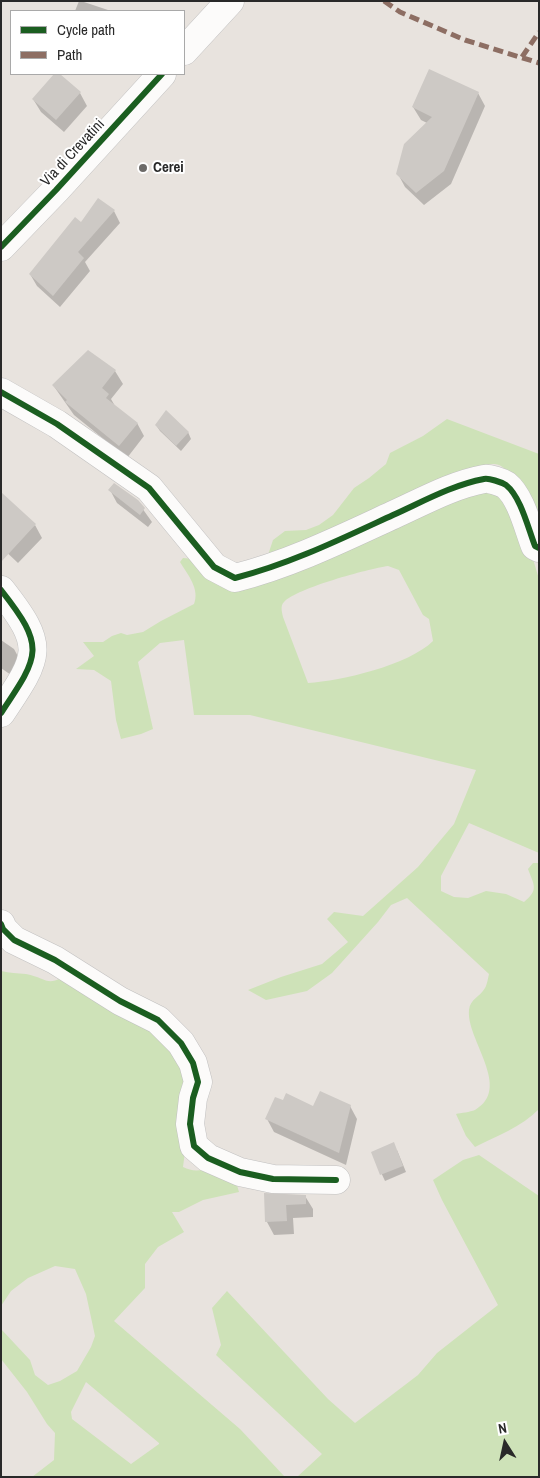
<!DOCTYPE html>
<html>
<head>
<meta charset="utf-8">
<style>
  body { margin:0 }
  #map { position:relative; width:540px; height:1478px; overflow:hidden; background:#e8e3de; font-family:"Archivo Narrow",sans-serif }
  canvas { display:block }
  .frame { position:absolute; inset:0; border:2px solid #292929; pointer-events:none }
  .legend { position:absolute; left:10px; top:10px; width:175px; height:65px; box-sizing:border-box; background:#fff; border:1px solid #a9a9a9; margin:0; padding:6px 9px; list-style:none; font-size:15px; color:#292929 }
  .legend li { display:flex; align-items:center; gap:10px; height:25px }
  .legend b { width:25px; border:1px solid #a9a9a9 }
  .north { position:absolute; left:480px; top:1418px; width:50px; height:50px; -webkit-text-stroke:4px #fff; paint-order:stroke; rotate:350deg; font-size:14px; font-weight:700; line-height:20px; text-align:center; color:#292929 }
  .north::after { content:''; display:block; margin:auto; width:18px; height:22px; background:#292929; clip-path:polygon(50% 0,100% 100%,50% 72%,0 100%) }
</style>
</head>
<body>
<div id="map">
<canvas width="540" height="1478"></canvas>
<div class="frame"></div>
<ul class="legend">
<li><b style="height:6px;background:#1b5e20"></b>Cycle path</li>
<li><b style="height:6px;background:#8d6e63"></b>Path</li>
</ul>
<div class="north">N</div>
</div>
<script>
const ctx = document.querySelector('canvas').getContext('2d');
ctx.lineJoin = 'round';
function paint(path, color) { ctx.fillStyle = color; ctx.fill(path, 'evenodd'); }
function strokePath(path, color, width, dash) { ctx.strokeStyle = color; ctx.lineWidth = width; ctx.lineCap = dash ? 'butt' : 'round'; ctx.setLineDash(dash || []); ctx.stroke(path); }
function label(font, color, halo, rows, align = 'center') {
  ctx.font = font + ' "Archivo Narrow",sans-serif'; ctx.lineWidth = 4; ctx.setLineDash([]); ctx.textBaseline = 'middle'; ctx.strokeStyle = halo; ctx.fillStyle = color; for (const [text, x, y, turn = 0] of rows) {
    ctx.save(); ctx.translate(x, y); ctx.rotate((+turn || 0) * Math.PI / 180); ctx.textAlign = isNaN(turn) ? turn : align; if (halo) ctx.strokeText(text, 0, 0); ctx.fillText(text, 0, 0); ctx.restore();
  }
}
const green = new Path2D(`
  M447 419 539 454V524C531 510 514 473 501 466 494 462 485 465 477 467L323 536 268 555 273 540 285 531 306 530 319 525 333 515 354 488 369 478 386 464 390 453 423 436Z
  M496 486 532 556 539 579V853L469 823 441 876V891L454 897 468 898 486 891 506 894 524 902C539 890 534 885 528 869L533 863H539V1109C522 1127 496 1136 475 1147L466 1136 456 1114C461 1113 470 1112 475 1110 513 1088 466 1040 469 1010 470 999 480 997 485 988 487 985 488 978 489 974L407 898 391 905 378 922 332 973 307 991 266 1000 248 990 281 977 322 964 348 942 327 919 334 912 363 916 418 867 454 824 476 770 250 715H194L184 640 160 643 138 662 153 729 141 734 121 739 116 720 111 681 94 670 76 669 94 656 83 642H103L112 636 121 633 127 635 143 632 161 621 194 604C200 589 188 575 180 562L183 558 194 559 206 574 377 530ZM388 566 399 570 423 615 429 619 433 641C409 665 341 681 308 683L283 617C282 612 280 606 284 602 297 588 368 569 388 566Z
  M1 971C10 973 17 973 26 974 47 978 47 988 68 974L155 1023 185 1072 186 1144 183 1167C193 1172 201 1171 211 1167L236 1182 239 1192 203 1200 179 1212H172L184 1232 158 1247 145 1264V1288L114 1321 240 1429 285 1477H32L54 1460 55 1433 47 1424 27 1392 1 1359V1329L30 1360 35 1375 48 1385 60 1381 77 1371 91 1347 95 1336 86 1294 75 1269 55 1266 28 1278 11 1291 1 1306ZM86 1382 159 1443V1444L131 1464 72 1419 71 1412Z
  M479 1155 539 1196V1477H297L322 1454 216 1355 221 1345 212 1308 227 1291 328 1399 355 1423 418 1375 437 1353 498 1305 442 1200 433 1180 463 1160Z`);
const shadow = new Path2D(`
  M79 1H81L111 11H75Z
  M55 74H58L80 93 87 106 64 132 41 112 33 99Z
  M478 93 485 106 451 184 424 205 405 187 398 174 427 123 421 120 413 107Z
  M114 211 120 223 85 262 90 271 60 307 37 286 30 274 81 224Z
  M88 351 115 371 123 384 111 399 115 406 137 423 144 436 127 458 74 415 53 385Z
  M156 425 188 432 191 439 181 451 160 431Z
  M110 490 137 501 152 522 148 527 117 503Z
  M35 525 42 538 18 563 1 547Z
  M1 640 14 649 21 662 11 675 1 668Z
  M350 1106 357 1119 346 1165 274 1132 267 1119 314 1108Z
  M397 1150 406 1172 385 1181 372 1153Z
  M265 1194 305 1196 313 1209V1217L293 1218 294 1234 274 1235 267 1222Z`);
const building = new Path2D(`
  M429 69 479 92 444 171 416 193 396 174 404 144 432 117 412 107Z
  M54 74H60L81 92 56 120 32 99Z
  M98 198 115 210 78 252 84 258 53 296 29 274 75 217 81 222Z
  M88 350 116 370 102 388 109 394 106 398 138 423 119 446 65 402 67 400 52 385Z
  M166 410 189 432 176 446 155 425Z
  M114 483 138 500 145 508 140 515 108 490Z
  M1 492 36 524 1 562Z
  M320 1091 351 1105 339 1153 265 1119 275 1097 283 1100 286 1093 313 1106Z
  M394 1142 403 1166 380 1175 371 1152Z
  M264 1193 306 1195V1204L286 1205 287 1221 265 1222Z`);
const minor = new Path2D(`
  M184 51 230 1
  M1 247 56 190 162 74
  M1 392 57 424 149 488 214 567 235 578C290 564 341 539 393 515 422 502 452 485 484 479 489 478 501 482 506 485 521 497 528 528 535 546L539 548
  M1 590C46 647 40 655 1 713
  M1 924 3 929 14 940 55 960 120 1001 158 1020 181 1043 193 1063 198 1082 193 1098 190 1124 194 1146 208 1158 240 1172 273 1179 336 1180`);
const quiet = new Path2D(`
  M384 1 400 12 465 40 539 63
  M522 57 539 32`);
const cycleway = new Path2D(`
  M1 247 56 190 162 74
  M1 392 57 424 149 488 214 567 235 578C290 564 341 539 393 515 422 502 452 485 484 479 489 478 501 482 506 485 521 497 528 528 535 546L539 548
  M1 590C46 647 40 655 1 713
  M1 924 3 929 14 940 55 960 120 1001 158 1020 181 1043 193 1063 198 1082 193 1098 190 1124 194 1146 208 1158 240 1172 273 1179 336 1180`);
const markers = [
  [143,168,5,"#6c6a68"]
];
const streetNames = [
  ["Via di Crevatini",73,153,-47]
];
const poiNames = [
  ["Cerei",153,168]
];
paint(green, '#cee2b8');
paint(shadow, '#0003');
paint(building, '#cdc9c5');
strokePath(minor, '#c1c0c0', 29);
strokePath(minor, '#fcfbfa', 28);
strokePath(quiet, '#8d6e63', 5, [10, 5]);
strokePath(cycleway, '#1b5e20', 6);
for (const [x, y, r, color] of markers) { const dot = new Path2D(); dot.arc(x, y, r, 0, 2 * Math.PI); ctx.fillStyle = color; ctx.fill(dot); strokePath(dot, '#fff', 2); }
label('15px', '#292929', '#fff', streetNames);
label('bold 15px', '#292929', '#fff', poiNames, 'left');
</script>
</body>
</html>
